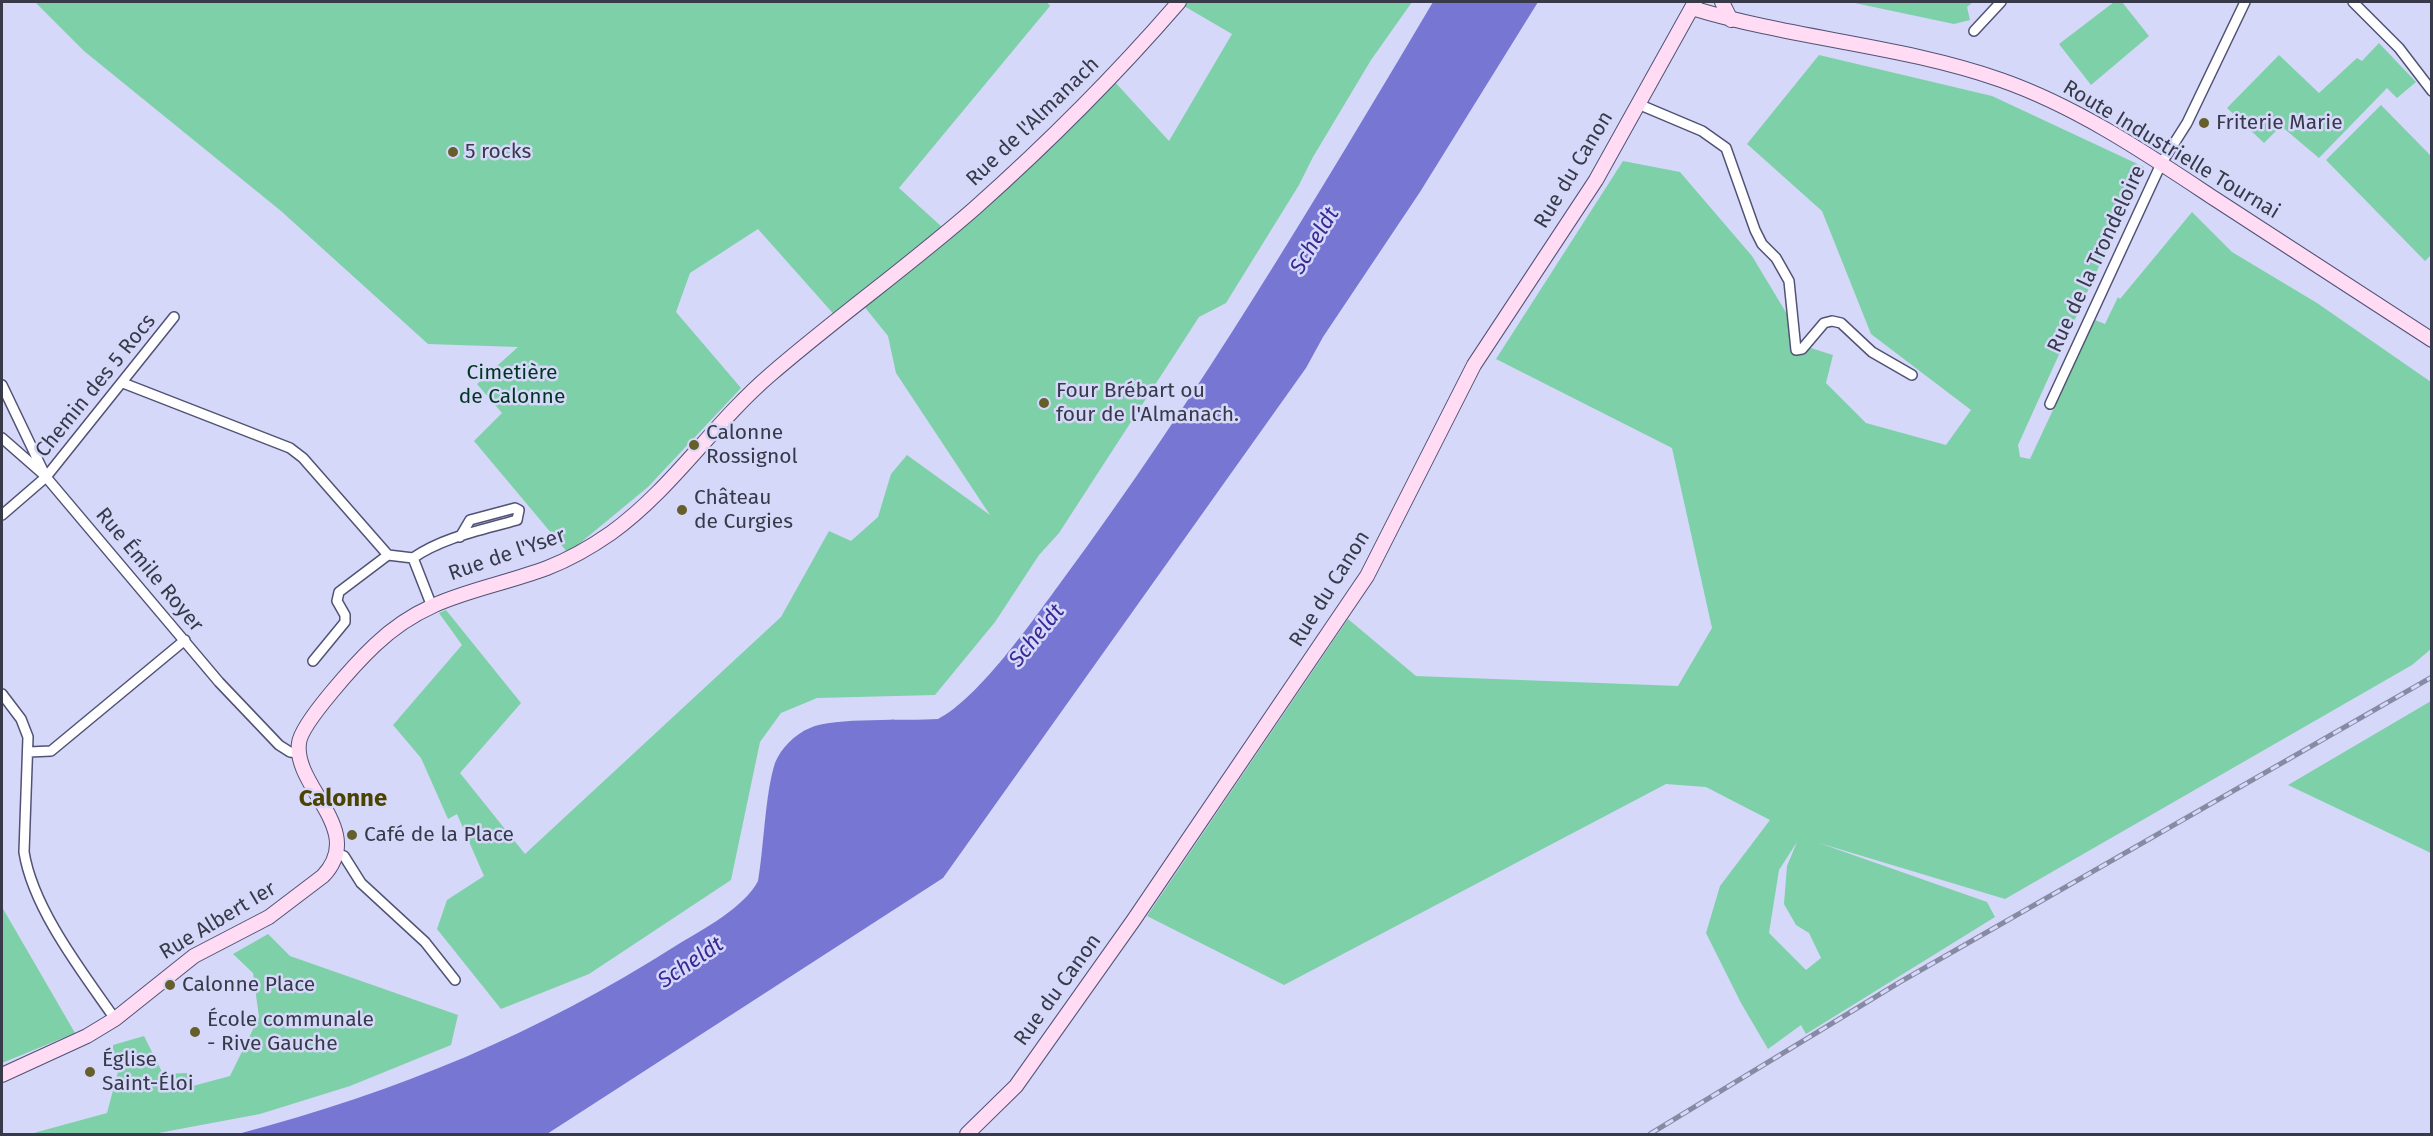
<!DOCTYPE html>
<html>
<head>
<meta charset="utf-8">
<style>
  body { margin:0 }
  #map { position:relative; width:2433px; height:1136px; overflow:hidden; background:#d5d8f9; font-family:"Fira Sans",sans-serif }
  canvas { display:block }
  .frame { position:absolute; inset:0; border:3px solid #383949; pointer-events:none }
</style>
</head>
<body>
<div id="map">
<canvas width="2433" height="1136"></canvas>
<div class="frame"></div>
</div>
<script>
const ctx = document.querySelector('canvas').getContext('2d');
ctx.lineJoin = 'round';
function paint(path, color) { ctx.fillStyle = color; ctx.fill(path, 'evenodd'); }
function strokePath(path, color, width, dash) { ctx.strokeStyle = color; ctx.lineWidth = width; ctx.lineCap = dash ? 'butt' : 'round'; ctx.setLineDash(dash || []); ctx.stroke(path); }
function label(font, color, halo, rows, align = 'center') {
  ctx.font = font + ' "Fira Sans",sans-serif'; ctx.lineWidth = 5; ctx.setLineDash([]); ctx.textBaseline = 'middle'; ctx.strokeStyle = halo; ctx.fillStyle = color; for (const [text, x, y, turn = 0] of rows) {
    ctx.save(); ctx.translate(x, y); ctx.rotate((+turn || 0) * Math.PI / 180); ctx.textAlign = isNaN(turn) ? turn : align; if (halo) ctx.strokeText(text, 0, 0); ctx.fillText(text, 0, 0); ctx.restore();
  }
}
const green = new Path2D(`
  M35 2H1047L1050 6 899 188 942 227 838 319 758 229 690 273 676 312 741 388 648 487 568 553 474 441 502 413 477 384 518 347 428 344 281 211 84 51Z
  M1188 2H1412L1371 60 1313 157 1299 185 1226 303 1199 317 1059 533 1039 555 995 622 935 695 817 698 781 713 760 742 731 880 589 974 501 1009 437 929 447 900 484 876 457 814 448 819 421 758 393 725 462 645 439 613 446 610 521 703 460 773 525 854 781 617 829 531 851 541 878 517 891 474 907 455 990 515 896 373 888 336 863 305 1114 81 1169 141 1232 34 1184 6Z
  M1850 2H1973L1967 7 1970 20 1954 24Z
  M2114 2H2122L2149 36 2091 85 2059 44Z
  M2379 43 2416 82 2397 98 2387 88 2319 158 2281 126 2264 143 2227 108 2279 55 2319 93 2357 58 2362 61Z
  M1819 55 1992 96 2144 167 2018 445 2020 457 2030 459 2095 320 2105 324 2118 297 2120 299 2192 212 2232 252 2317 303 2431 382V649L2412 665 2005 899 1819 843 1987 902 1995 917 1806 1034 1801 1025 1768 1049 1741 1003 1706 933 1720 886 1770 820 1706 787 1666 784 1284 985 1147 916 1348 619 1416 676 1678 686 1712 628 1672 448 1496 359 1623 161 1680 172 1752 256 1793 324 1796 350 1811 348 1833 355 1826 383 1866 423 1946 445 1971 410 1871 334 1822 211 1747 144ZM1797 842 1787 866 1784 904 1796 925 1809 933 1821 958 1806 970 1769 933 1779 870Z
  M2381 105 2431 156V255L2425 261 2326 160Z
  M2431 701V853L2288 785Z
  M2 907 75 1033 2 1063Z
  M268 934 290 956 458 1015 451 1045 350 1086 260 1114 153 1134H2H30L107 1113 120 1064 113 1058V1045L144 1036 163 1074 187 1073 189 1087 230 1076 259 1017 253 973 233 954Z`);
const water = new Path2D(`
  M1433 2H1538L1420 192 1323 337 1306 368 943 878 547 1134H238C400 1091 535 1035 677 945 702 930 745 907 758 881 764 847 765 794 775 763 781 748 795 734 810 728 833 717 908 721 938 719 979 698 1033 620 1061 582 1198 397 1316 199 1433 2Z`);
const street = new Path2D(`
  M2353 2 2399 48 2432 91
  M1974 31 2001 2
  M1638 104 1702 131 1726 148 1755 230 1762 244 1776 258 1789 281 1796 350 1802 349 1824 323 1832 321 1841 323 1872 352 1912 375
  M123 383 290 448 303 458 388 555 413 558 431 604
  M2 385 46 477 219 682 279 745 290 752 299 753
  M2050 404 2161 164 2187 123 2245 2
  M2 438 42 473
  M2 515 46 477 174 317
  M413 558C443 537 482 530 517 520L519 510 515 508 470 520 460 537
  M313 661 345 622V615L337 601 339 592 388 555
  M2 694 21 719 28 737 24 852C33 909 83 973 115 1019
  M29 752 51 751 185 640
  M336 853 344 856 361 883 425 942 455 980`);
const secondary = new Path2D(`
  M1722 2 1731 20
  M1692 8C1793 39 1901 45 2001 80 2078 107 2147 154 2215 199 2287 246 2359 293 2432 340
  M2 1075 87 1036 115 1019 194 956 269 917 323 876C367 830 293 787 299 743 301 723 358 661 375 645 428 594 482 592 547 568 570 559 591 547 611 533 672 489 713 424 770 375 837 317 909 266 975 208 1048 143 1116 75 1179 2
  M967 1134 1016 1086 1133 921 1367 576 1474 365 1596 180 1695 2`);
const rail = new Path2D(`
  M1650 1134 1900 982 2432 677`);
const markers = [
  [2204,123,6,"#665f2c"],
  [453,152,6,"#665f2c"],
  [1044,403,6,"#665f2c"],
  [694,445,6,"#665f2c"],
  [682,510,6,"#665f2c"],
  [352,835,6,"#665f2c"],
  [170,985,6,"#665f2c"],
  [195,1032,6,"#665f2c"],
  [90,1072,6,"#665f2c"]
];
const streetNames = [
  ["Rue de l'Almanach",1033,122,-44],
  ["Route Industrielle Tournai",2171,150,31],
  ["Rue du Canon",1574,170,-59],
  ["Rue de la Trondeloire",2097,259,-65],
  ["Chemin des 5 Rocs",96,386,-51],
  ["Rue de l'Yser",507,555,-19],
  ["Rue Émile Royer",149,570,50],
  ["Rue du Canon",1330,589,-58],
  ["Rue Albert Ier",218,921,-31],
  ["Rue du Canon",1058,990,-54]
];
const poiNames = [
  ["Friterie Marie",2216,123],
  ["5 rocks",465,152],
  ["Four Brébart ou",1056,391],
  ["four de l'Almanach.",1056,415],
  ["Calonne",706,433],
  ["Rossignol",706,457],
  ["Château",694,498],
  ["de Curgies",694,522],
  ["Café de la Place",364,835],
  ["Calonne Place",182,985],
  ["École communale",207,1020],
  ["- Rive Gauche",207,1044],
  ["Église",102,1060],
  ["Saint-Éloi",102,1084]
];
const parkNames = [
  ["Cimetière",512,373],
  ["de Calonne",512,397]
];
const waterNames = [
  ["Scheldt",1315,241,-59],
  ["Scheldt",1037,636,-51],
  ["Scheldt",691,963,-34]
];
const quarterNames = [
  ["Calonne",343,799]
];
paint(green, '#7ed0a8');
paint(water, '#7777d3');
strokePath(street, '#515275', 12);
strokePath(secondary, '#515275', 16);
strokePath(street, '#fff', 9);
strokePath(secondary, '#ffdcf3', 14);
strokePath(rail, '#888aa3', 5);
strokePath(rail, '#d5d8f9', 3, [9]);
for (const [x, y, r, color] of markers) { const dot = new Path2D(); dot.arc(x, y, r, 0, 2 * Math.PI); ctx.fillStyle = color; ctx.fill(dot); strokePath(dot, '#d5d8f9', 2); }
label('21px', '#383949', '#d5d8f9', streetNames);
label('21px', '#383949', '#d5d8f9', poiNames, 'left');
label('21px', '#003621', '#d5d8f9', parkNames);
label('italic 22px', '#3a2995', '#d5d8f9', waterNames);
label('bold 24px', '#4b4300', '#d5d8f9', quarterNames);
</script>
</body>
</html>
